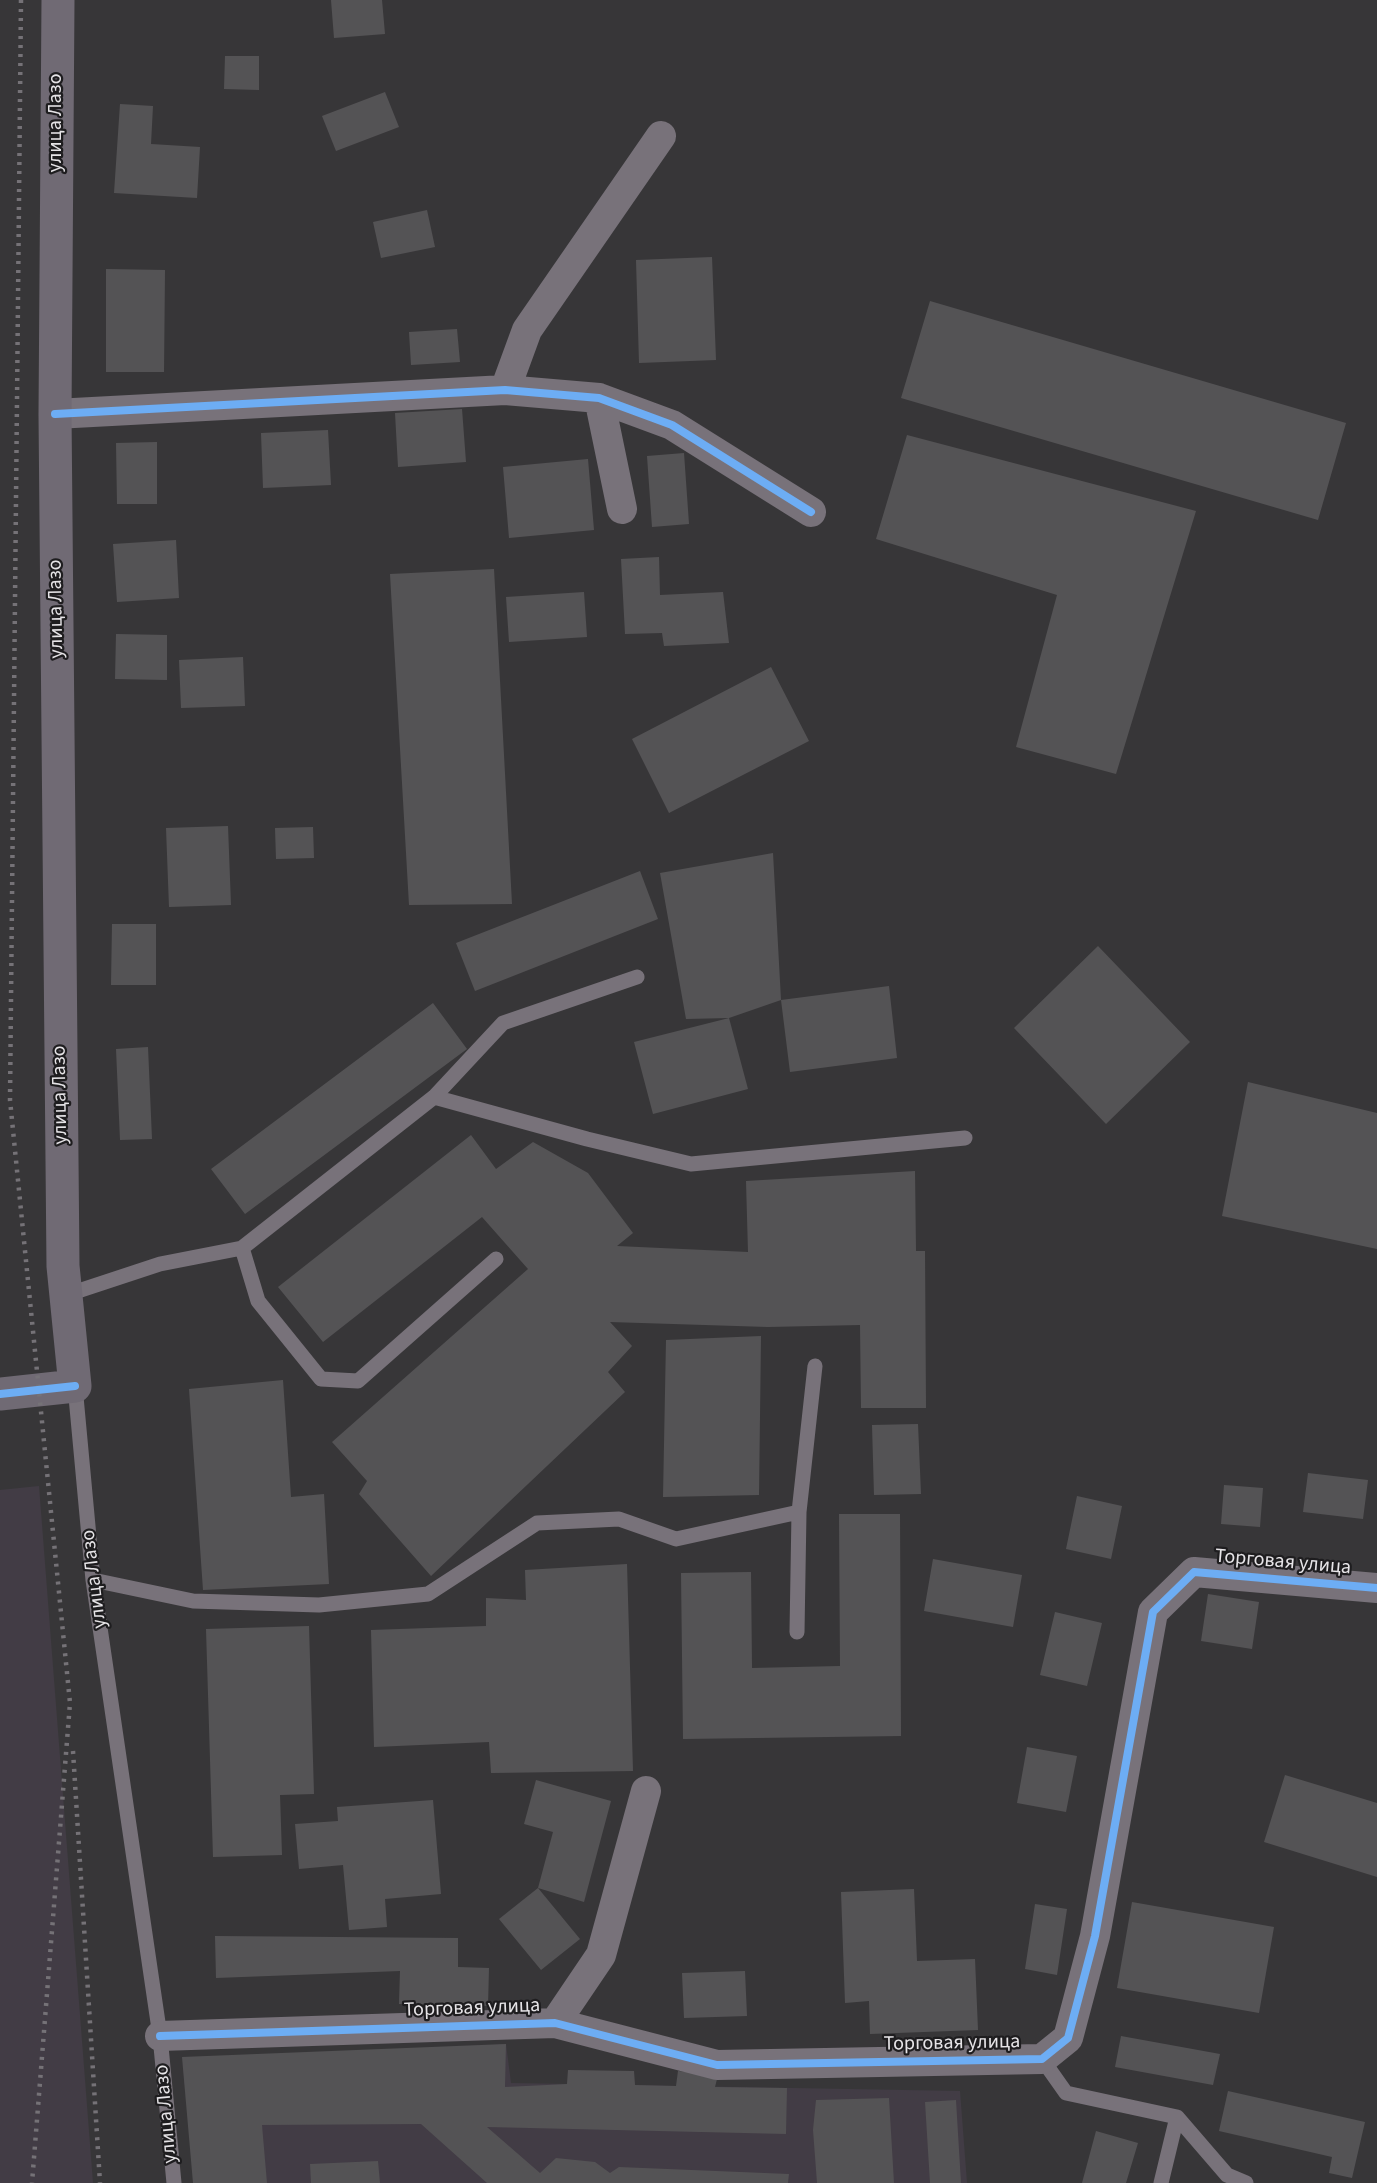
<!DOCTYPE html>
<html>
<head>
<meta charset="utf-8">
<style>
  body { margin:0 }
  canvas { display:block; background:#373638 }
</style>
</head>
<body>
<canvas width="1377" height="2183"></canvas>
<script>
const ctx = document.querySelector('canvas').getContext('2d');
ctx.lineJoin = 'round';
function paint(path, color) { ctx.fillStyle = color; ctx.fill(path, 'evenodd'); }
function strokePath(path, color, width, dash) { ctx.strokeStyle = color; ctx.lineWidth = width; ctx.lineCap = dash ? 'butt' : 'round'; ctx.setLineDash(dash || []); ctx.stroke(path); }
function label(font, color, halo, rows, align = 'center') {
  ctx.font = font + ' "Source Sans 3",sans-serif'; ctx.lineWidth = 4.5; ctx.setLineDash([]); ctx.textBaseline = 'middle'; ctx.strokeStyle = halo; ctx.fillStyle = color; for (const [text, x, y, turn = 0] of rows) {
    ctx.save(); ctx.translate(x, y); ctx.rotate((+turn || 0) * Math.PI / 180); ctx.textAlign = isNaN(turn) ? turn : align; if (halo) ctx.strokeText(text, 0, 0); ctx.fillText(text, 0, 0); ctx.restore();
  }
}
const built = new Path2D(`
  M39 1486 93 2183H0V1490Z
  M506 2044 511 2083 960 2091 967 2183H195L183 2067Z`);
const building = new Path2D(`
  M331 0H382L385 34 334 38Z
  M225 56H259V90L224 89Z
  M385 92 399 127 336 151 322 116Z
  M120 104 153 106 151 144 200 147 197 198 114 193Z
  M427 210 435 247 381 258 373 222Z
  M712 257 716 360 639 363 636 260Z
  M106 269 165 270 164 372H106Z
  M930 301 1346 423 1318 520 901 398Z
  M457 329 460 362 411 365 409 332Z
  M462 409 466 462 398 467 395 413Z
  M328 430 331 485 263 488 261 433Z
  M907 435 1196 511 1116 774 1016 747 1057 595 876 539Z
  M157 442V504H117L116 443Z
  M684 453 689 524 652 527 647 456Z
  M588 459 594 530 509 538 503 467Z
  M176 540 179 598 117 602 113 544Z
  M659 557 660 595 723 592 729 643 664 646 662 633 625 634 621 559Z
  M494 569 512 904 409 905 390 574Z
  M584 592 587 637 509 642 506 597Z
  M116 634 167 635V680L115 679Z
  M243 657 245 706 181 708 179 660Z
  M771 667 809 741 669 813 632 739Z
  M228 826 231 905 169 907 166 828Z
  M313 827 314 858 276 859 275 828Z
  M773 853 781 1000 729 1018 686 1019 660 873Z
  M640 871 658 919 475 991 456 943Z
  M112 924H156V985H111Z
  M1098 946 1190 1042 1106 1124 1014 1028Z
  M889 986 897 1058 790 1072 781 1000Z
  M433 1003 467 1049 245 1214 211 1169Z
  M729 1018 748 1089 653 1114 634 1042Z
  M148 1047 152 1139 120 1140 116 1049Z
  M1248 1082 1377 1113V1249L1222 1216Z
  M471 1135 496 1169 533 1142 588 1173 633 1233 617 1246 748 1252 746 1181 915 1171 916 1251H925L926 1408H861L860 1325 768 1327 610 1322 632 1346 608 1372 625 1392 431 1576 359 1494 367 1481 332 1442 528 1269 482 1217 323 1342 278 1287Z
  M761 1336 759 1495 663 1497 666 1340Z
  M283 1380 291 1497 324 1494 329 1584 203 1590 189 1389Z
  M918 1424 921 1494 874 1495 872 1425Z
  M1308 1473 1368 1480 1363 1519 1303 1512Z
  M1224 1485 1263 1488 1260 1527 1221 1524Z
  M1077 1496 1122 1506 1111 1559 1066 1549Z
  M839 1514H900L901 1736 683 1739 681 1573 751 1572 752 1668 840 1666Z
  M933 1559 1022 1575 1013 1627 924 1611Z
  M627 1564 633 1771 491 1773 489 1742 374 1747 371 1630 486 1626V1598L526 1600 525 1570Z
  M1208 1594 1259 1602 1252 1649 1201 1641Z
  M1055 1612 1102 1623 1087 1686 1040 1675Z
  M309 1626 314 1794 280 1795 282 1855 213 1857 206 1629Z
  M1027 1747 1077 1756 1066 1812 1017 1803Z
  M1285 1775 1377 1803V1877L1264 1842Z
  M536 1780 611 1801 584 1902 538 1888 553 1832 524 1824Z
  M433 1800 441 1894 385 1899 387 1927 349 1930 343 1865 299 1869 295 1824 338 1821 337 1807Z
  M538 1888 580 1939 541 1970 499 1919Z
  M914 1889 917 1961 975 1959 978 2030 870 2034 869 2001 845 2003 841 1892Z
  M1132 1902 1274 1927 1259 2013 1117 1988Z
  M1035 1904 1067 1909 1057 1975 1025 1969Z
  M215 1936 458 1938V1967L489 1968 488 2006 399 2004 400 1971 216 1978Z
  M745 1971 747 2016 684 2018 682 1973Z
  M1121 2036 1220 2054 1213 2085 1115 2067Z
  M506 2044 505 2087 567 2084 568 2070 634 2071 635 2085 676 2086 678 2071 718 2075 715 2087 787 2088 786 2134 487 2127 540 2173 556 2158 595 2162 610 2173 619 2167 789 2174 788 2183H487L421 2124 262 2125 267 2183H193L182 2057Z
  M1228 2091 1365 2122 1352 2178 1329 2173 1332 2157 1219 2131Z
  M889 2098 894 2183H817L813 2130 816 2100Z
  M956 2100 961 2183H930L925 2102Z
  M1096 2131 1138 2143 1126 2183H1082Z
  M378 2161 380 2183H311L310 2164Z`);
const lane = new Path2D(`
  M434 1097 587 1139 691 1164 965 1138
  M242 1248 258 1301 321 1379 358 1381 496 1259
  M66 1295 160 1264 242 1248 434 1097 503 1023 637 977
  M75 1386 93 1580 160 2036 174 2183
  M93 1580 193 1601 319 1605 428 1594 537 1523 619 1519 676 1539 799 1512 815 1366
  M797 1632 799 1512
  M1042 2059 1066 2093 1177 2117 1227 2175 1246 2183
  M1161 2183 1177 2117`);
const street = new Path2D(`
  M505 390 527 330 661 136
  M599 398 622 509
  M55 414 505 390 599 398 672 425 811 512
  M555 2023 601 1955 646 1791
  M160 2036 555 2023 717 2065 1042 2059 1068 2038 1095 1936 1153 1612 1194 1572 1377 1588`);
const secondary = new Path2D(`
  M0 1394 75 1386 63 1266 55 414 58 0`);
const rail = new Path2D(`
  M21 0 10 1100 70 1703 32 2183
  M73 1751 100 2183`);
const cycleway = new Path2D(`
  M55 414 505 390 599 398 672 425 811 512
  M0 1394 75 1386
  M160 2036 555 2023 717 2065 1042 2059 1068 2038 1095 1936 1153 1612 1194 1572 1377 1588`);
const streetNames = [
  ["улица Лазо",57,123,-90],
  ["улица Лазо",57,609,-91],
  ["улица Лазо",61,1095,-91],
  ["Торговая улица",1283,1563,5],
  ["улица Лазо",95,1579,-97],
  ["Торговая улица",472,2009,-2],
  ["Торговая улица",952,2044,-1],
  ["улица Лазо",167,2114,-95]
];
paint(built, '#423c45');
paint(building, '#545355');
strokePath(lane, '#78727a', 15);
strokePath(street, '#78727a', 30);
strokePath(secondary, '#706a74', 33);
strokePath(rail, '#757277', 4.5, [3, 6]);
strokePath(cycleway, '#6dadf4', 8);
label('20px', '#e6e4e7', '#1e1d1f', streetNames);
</script>
</body>
</html>
